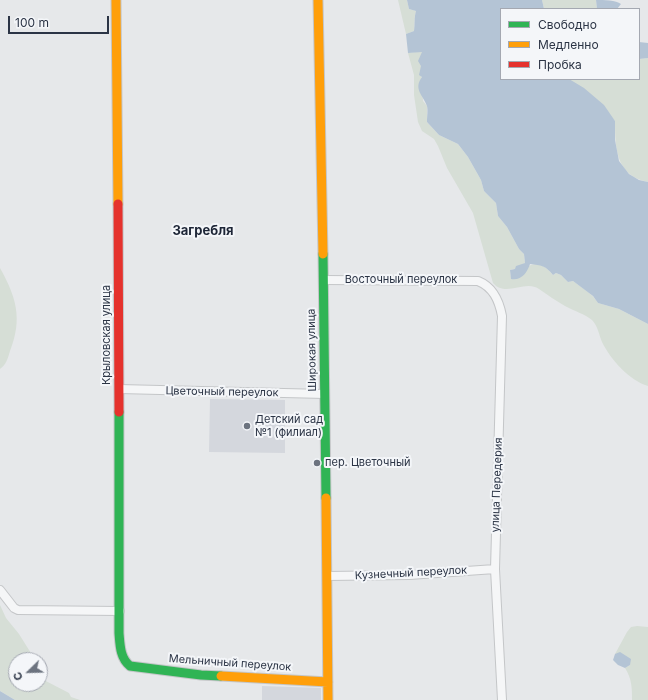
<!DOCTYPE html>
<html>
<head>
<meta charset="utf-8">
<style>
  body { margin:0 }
  #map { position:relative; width:648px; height:700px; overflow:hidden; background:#e6e8ea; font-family:Inter,sans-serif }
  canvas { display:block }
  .legend { position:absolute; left:500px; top:8px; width:140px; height:72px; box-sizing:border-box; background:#f4f6f9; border:1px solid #a4a8b1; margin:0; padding:5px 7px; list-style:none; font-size:12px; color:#2b3445 }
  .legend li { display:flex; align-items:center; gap:8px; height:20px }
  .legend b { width:20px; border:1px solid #a4a8b1 }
  .north { position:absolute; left:8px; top:652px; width:40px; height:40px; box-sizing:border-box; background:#f4f6f9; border:1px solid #a4a8b1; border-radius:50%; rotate:247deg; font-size:11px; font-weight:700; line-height:16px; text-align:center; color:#2b3445 }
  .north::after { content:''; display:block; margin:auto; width:14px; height:18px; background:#6c737f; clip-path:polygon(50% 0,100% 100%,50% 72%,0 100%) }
  .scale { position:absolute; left:8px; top:16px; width:101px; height:18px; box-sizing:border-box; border:2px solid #2b3445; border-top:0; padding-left:5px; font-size:12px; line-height:14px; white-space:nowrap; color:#2b3445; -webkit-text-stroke:3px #f4f6f9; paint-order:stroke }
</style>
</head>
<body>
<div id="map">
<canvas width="648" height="700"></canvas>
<ul class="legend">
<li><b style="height:5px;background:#30b455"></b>Свободно</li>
<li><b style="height:5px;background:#ff9f0a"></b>Медленно</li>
<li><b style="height:5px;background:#e5322d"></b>Пробка</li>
</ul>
<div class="north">С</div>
<div class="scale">100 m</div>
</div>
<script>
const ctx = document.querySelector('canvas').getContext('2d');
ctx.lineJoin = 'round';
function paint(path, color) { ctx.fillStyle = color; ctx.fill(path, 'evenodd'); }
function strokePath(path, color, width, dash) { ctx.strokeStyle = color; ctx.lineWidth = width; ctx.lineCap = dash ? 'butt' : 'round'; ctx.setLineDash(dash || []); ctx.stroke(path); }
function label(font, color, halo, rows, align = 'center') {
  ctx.font = font + ' Inter,sans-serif'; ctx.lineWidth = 4; ctx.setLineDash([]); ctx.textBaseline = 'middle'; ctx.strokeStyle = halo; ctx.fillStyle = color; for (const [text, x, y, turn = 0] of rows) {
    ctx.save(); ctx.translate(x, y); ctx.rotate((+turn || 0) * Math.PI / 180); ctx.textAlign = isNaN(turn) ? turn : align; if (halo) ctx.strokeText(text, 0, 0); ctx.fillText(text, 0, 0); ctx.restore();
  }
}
const built = new Path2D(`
  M210 399 285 400V453L209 452Z
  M262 686 321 688V700H262Z`);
const green = new Path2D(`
  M398 0H407L409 9 416 11C414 18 415 24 414 31L406 34Z
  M542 0H596L597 9H544Z
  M423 51 421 65 423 101 427 106V122L439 135 458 144 468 157 481 180 484 191 496 203 498 216 507 227 519 249 524 254 525 263 515 269 510 270 511 278C526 267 537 255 553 275L556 273 561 275 568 282 573 281C582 288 592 293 598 303L619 309 648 324V386C629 380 611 360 602 342 599 335 598 326 592 320 585 314 574 311 565 306 556 301 548 295 539 289 525 279 506 298 493 283L473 213 447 168 438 146 434 139 422 131 418 122 414 95V75L408 53Z
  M648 58V182C616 176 615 148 615 121L569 79H639V59Z
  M0 268C16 297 23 318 10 351 8 358 6 365 0 369Z
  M0 605 6 618 19 634 34 658 35 660H16V684H40V678L69 693 71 697 80 700H15L0 691Z
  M637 626 648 627V700H632C632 688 632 679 625 668L630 665 615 654 627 632 631 627Z`);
const water = new Path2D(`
  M407 0H542L544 9H501V79H569L584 88 604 105 615 121V140L619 161 629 174 639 180 648 182V324L619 309 598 303 593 296 573 281 568 282 561 275 556 273 553 275C546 266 541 265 530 264 527 273 521 281 511 279L510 270 515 269 516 266 525 263 524 254 519 249 507 227 498 216 496 203 484 191 481 180 468 157 458 144 439 135 427 122C427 117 428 110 427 106 423 95 413 89 422 77L419 75 421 66 418 61 422 52 408 53 406 34 414 31C415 24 414 18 416 11L409 9Z
  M596 0C604 0 616 0 621 4L617 9H597Z
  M639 42 648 43V58L639 59Z
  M620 652 631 659 630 665 625 668 618 665 613 660 615 654Z
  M0 691 15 700H0Z`);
const street = new Path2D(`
  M323 280 478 281C493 287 499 300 502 316L495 569 502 700
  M119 389 325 394
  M327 576 409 575 495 569
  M0 590 14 608 18 610 120 611`);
const fast = new Path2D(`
  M323 254 326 498
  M119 412V633C120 645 120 658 130 666L201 675 221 676`);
const slow = new Path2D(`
  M116 0 118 204
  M318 0 323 254
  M326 498 328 700
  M221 676 328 682`);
const jam = new Path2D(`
  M118 204 119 412`);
const markers = [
  [247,426,4,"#6c737f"],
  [317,463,4,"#6c737f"]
];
const streetNames = [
  ["Восточный переулок",401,280],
  ["Крыловская улица",107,335,-90],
  ["Широкая улица",312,350,-91],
  ["Цветочный переулок",222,392,1],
  ["улица Передерия",497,485,-88],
  ["Кузнечный переулок",411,573,-3],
  ["Мельничный переулок",230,663,4]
];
const poiNames = [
  ["Детский сад",255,420],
  ["№1 (филиал)",255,433],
  ["пер. Цветочный",325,463]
];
const quarterNames = [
  ["Загребля",203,231]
];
paint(built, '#d4d7dd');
paint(green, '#d6ded6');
paint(water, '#b4c4d5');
strokePath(street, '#c4c6c8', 10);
strokePath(fast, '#c4c6c8', 11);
strokePath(slow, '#c4c6c8', 11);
strokePath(jam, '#c4c6c8', 11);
strokePath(street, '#f5f6f7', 8);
strokePath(fast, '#30b455', 9);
strokePath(slow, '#ff9f0a', 9);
strokePath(jam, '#e5322d', 9);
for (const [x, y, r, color] of markers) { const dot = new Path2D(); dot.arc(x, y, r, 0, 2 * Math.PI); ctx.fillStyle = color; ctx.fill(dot); strokePath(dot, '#f4f6f9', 1.5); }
label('11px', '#2b3445', '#f4f6f9', streetNames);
label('11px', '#2b3445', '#f4f6f9', poiNames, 'left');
label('bold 13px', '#1d2536', '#f4f6f9', quarterNames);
</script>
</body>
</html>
